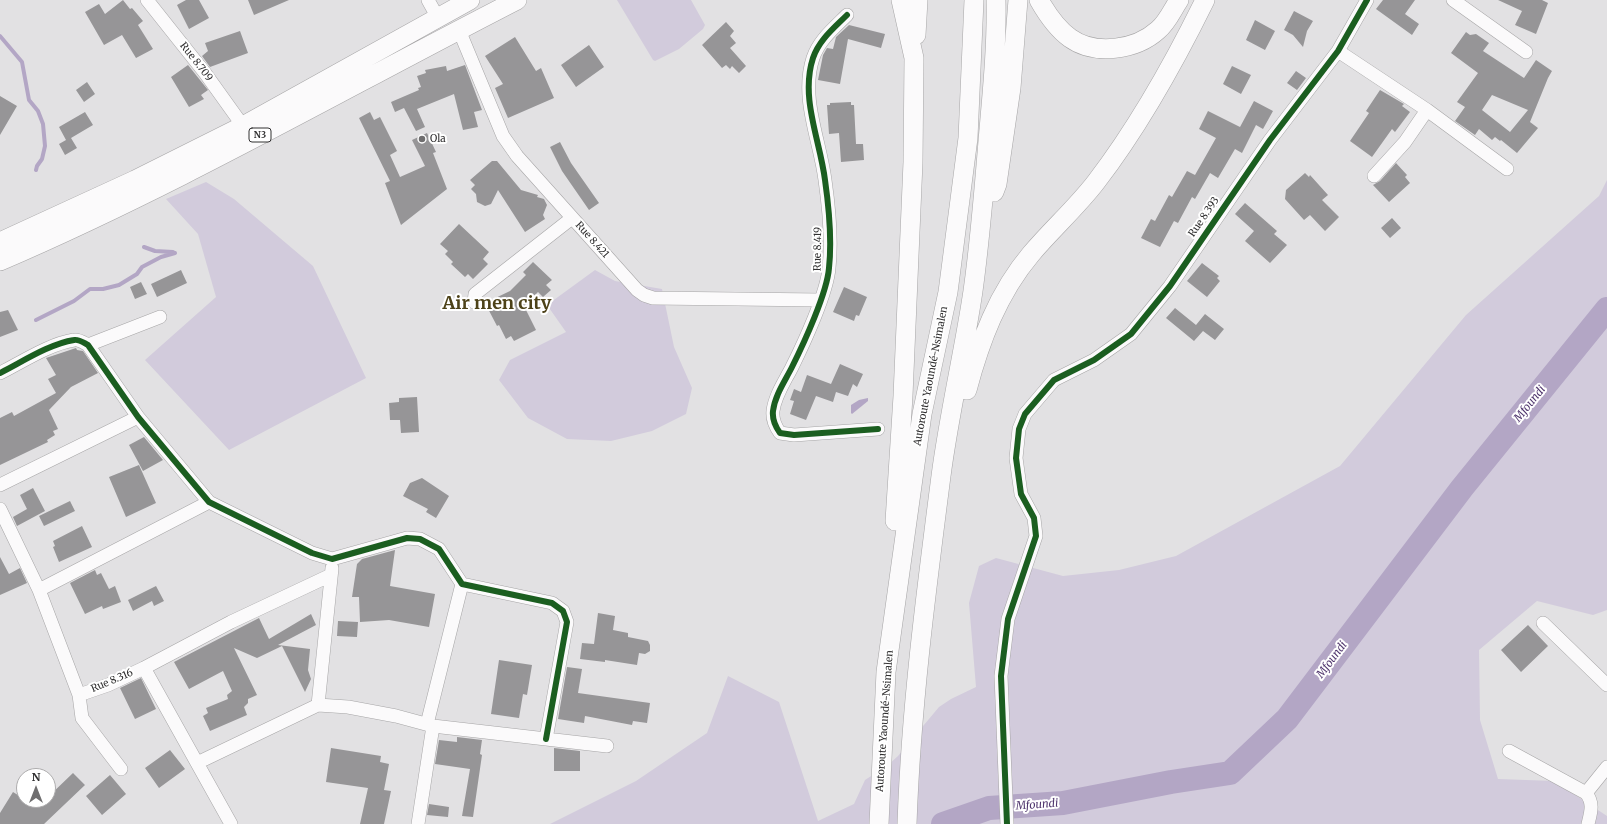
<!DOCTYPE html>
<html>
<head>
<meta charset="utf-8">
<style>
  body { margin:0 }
  #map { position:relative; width:1607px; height:824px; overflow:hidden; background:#e2e1e3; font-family:Merriweather,serif }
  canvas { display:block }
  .north { position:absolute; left:16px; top:768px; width:40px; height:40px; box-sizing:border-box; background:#fff; border:1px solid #adacad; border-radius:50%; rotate:0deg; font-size:11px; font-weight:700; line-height:16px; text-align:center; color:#313031 }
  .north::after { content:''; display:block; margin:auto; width:14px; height:18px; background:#6f6e6f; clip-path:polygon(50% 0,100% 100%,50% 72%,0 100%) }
</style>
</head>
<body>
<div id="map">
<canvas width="1607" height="824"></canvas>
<div class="north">N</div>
</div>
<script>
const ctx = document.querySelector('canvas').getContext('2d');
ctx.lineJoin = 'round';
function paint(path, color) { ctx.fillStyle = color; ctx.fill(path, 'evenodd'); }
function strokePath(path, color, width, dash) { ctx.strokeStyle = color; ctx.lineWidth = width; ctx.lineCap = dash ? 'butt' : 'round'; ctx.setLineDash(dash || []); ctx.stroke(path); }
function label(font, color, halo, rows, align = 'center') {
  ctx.font = font + ' Merriweather,serif'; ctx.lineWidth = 4; ctx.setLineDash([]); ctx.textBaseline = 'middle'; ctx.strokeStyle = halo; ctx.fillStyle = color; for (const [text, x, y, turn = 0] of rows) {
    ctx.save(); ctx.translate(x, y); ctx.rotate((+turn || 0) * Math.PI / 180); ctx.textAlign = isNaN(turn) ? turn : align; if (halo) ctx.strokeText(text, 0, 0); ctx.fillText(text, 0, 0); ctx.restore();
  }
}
const green = new Path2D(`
  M617 0H691L705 25 703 29 679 49 655 61 653 60Z
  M1607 180V610L1593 615 1537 601 1479 650 1480 720 1498 779 1554 781 1607 816V824H550L636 781 707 733 728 676 779 702 818 821 854 804 865 780 888 765 898 756 939 707 951 699 976 687 969 603 979 566 996 558 1063 576 1119 570 1176 556 1340 466 1466 315 1599 196Z
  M206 182 234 199 313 266 366 378 229 450 145 360 216 297 198 234 166 199Z
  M595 270 615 281 662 289 674 347 692 388 686 414 652 431 611 441 567 439 528 418 499 380 510 360 566 332 547 305Z`);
const water = new Path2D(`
  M868 398V401L852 414 851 413V405L859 400Z`);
const stream = new Path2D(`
  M0 36 22 62 29 100 38 111 43 124 45 146 42 159 37 166 36 170
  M144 247 155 251 173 252
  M36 320 74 301 90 289H103L119 285 137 274 142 267 161 257 175 253`);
const river = new Path2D(`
  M943 824 989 808 1063 803 1171 782 1230 773 1287 719 1462 488 1607 309`);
const building = new Path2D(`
  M123 0 130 9 132 8 143 21 138 25 153 49 136 58 122 35 104 45 85 12 99 4 105 14Z
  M186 0H199L209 18 189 29 177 5Z
  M248 0H289L254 15Z
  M1383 0H1415L1405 14 1419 24 1412 35 1376 9Z
  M1498 0H1542L1548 3 1536 34 1515 25 1522 11Z
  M1294 11 1313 21 1307 31 1303 47 1293 35 1284 30Z
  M1255 20 1275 31 1265 50 1246 40Z
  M726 22 734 31 730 36 736 43 730 48 746 66 739 73 732 66 730 69 726 65 722 68 702 45Z
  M849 25 885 34 881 48 848 39 840 84 818 80 823 55 827 48 833 49 836 37Z
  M240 31 248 53 210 67 202 56 208 51 205 43Z
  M1466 32 1470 35 1476 34 1489 43 1483 51 1524 78 1536 60 1552 71 1548 78 1530 122 1538 128 1517 153 1501 140 1500 141 1495 137 1492 140 1479 129 1475 135 1455 121 1465 107 1457 102 1478 73 1451 53ZM1492 95 1528 110 1510 132 1482 110Z
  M515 37 536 71 541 68 554 98 508 118 495 88 503 84 485 56Z
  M589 45 604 67 576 87 561 65Z
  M188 65 208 90 201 95 204 99 189 107 171 77Z
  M465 65 482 110 474 112 478 127 463 130 454 94 417 109 425 127 416 131 404 108 395 112 391 102 419 90 418 88 421 87 417 76 426 73 425 70 446 66 447 71Z
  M1232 66 1251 75 1241 94 1223 84Z
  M1296 71 1306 78 1297 90 1287 83Z
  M87 82 95 94 84 102 76 90Z
  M1380 90 1404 104 1402 106 1410 112 1395 132 1392 129 1372 157 1350 141 1369 113 1366 111Z
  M0 96 17 106 0 135Z
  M1254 101 1273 111 1263 129 1256 125 1242 153 1235 149 1218 178 1210 173 1195 199 1192 197 1178 223 1174 221 1160 247 1141 238 1151 219 1155 221 1169 195 1172 197 1187 171 1195 175 1216 138 1199 129 1208 111 1240 127Z
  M851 102V105H854L856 144H863L864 160 841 162 839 133 829 134 827 105H830V103Z
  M85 112 93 125 71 138 77 148 65 155 59 144 66 140 59 127Z
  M370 112 374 120 380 117 397 151 390 155 400 177 425 166 412 140 427 133 436 152 433 153 447 189 401 225 385 183 390 181 359 118Z
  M560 142 571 163 599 203 589 210 562 171 550 147Z
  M492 161H497L521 190 538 195 537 197 544 199 547 205 543 215 545 219 525 232 498 190 491 204 485 206 477 202 476 194 471 189 475 185 470 180Z
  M1396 163 1407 175 1405 177 1410 183 1389 202 1373 185 1380 181Z
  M1305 173 1309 177 1310 175 1328 195 1322 200 1339 217 1325 231 1310 215 1304 220 1285 199 1286 190Z
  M1245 203 1277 231 1274 234 1287 245 1270 263 1245 241 1254 231 1235 214Z
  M1392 218 1401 228 1390 238 1381 228Z
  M459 224 489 252 483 259 488 264 473 279 468 274 465 277 451 264 453 262 445 254 448 251 440 244Z
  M533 262 552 280 546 285 551 290 543 297 538 292 524 306 536 330 514 341 511 336 506 339 499 325 497 326 485 303 510 291 526 275 523 272Z
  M1202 263 1219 276 1217 278 1220 281 1207 297 1187 281Z
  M181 270 187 283 157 297 151 284Z
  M141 282 147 294 135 299 130 287Z
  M844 287 867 297 859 316 856 315 854 321 833 312Z
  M1175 308 1196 325 1205 314 1224 329 1215 340 1203 331 1194 341 1166 318Z
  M8 310 18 330 0 337V312Z
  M76 348 77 350 83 351 98 373 71 387 49 410 58 429 53 431 55 435 47 440 48 442 0 465V418L12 412 14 416 56 393 48 379 56 375 46 358Z
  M840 364 863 374 857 387 853 384 848 396 836 392 833 402 816 396 806 420 790 414 794 401 790 400 794 389 801 392 807 375 831 384Z
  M417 397 419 432 401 433 400 420H390L389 403 399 402V398Z
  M144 437 163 460 143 471 129 445Z
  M139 465 156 503 126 517 109 477Z
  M422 478 449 496 436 518 426 512 428 509 403 496 410 483Z
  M33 488 45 511 17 526 13 517 27 509 20 495Z
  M70 501 75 511 44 526 39 516Z
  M82 526 92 547 59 562 53 547 55 546 53 541Z
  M395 550 390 586 435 594 429 627 389 620 360 622 359 597H352L357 564 362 559Z
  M0 557 9 574 20 568 27 583 0 595Z
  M95 570 97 575 101 573 109 589 115 586 121 602 103 609 102 606 85 614 70 583Z
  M156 586 164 601 154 606 152 601 133 611 128 600Z
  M598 613 615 616 613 630 628 633V637L648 641 650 645V651L645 654 639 653 637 665 605 660V662L580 659 582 643 594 644Z
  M311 614 316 625 278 645 310 649 308 670 311 679 305 692 282 646 257 658 234 648 257 695 248 699V703L244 707 247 715 210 731 203 716 208 713 206 708 228 699 227 695 232 691 223 671 189 689 174 662 259 618 269 639Z
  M338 621 358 622 357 637 337 636Z
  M1528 625 1548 646 1521 672 1501 650Z
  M499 660 532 665 527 695 523 694 519 718 491 714Z
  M567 667 582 669 578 693 650 703 647 723 633 721 632 725 585 716 584 723 558 719Z
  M141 678 156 709 135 719 120 688Z
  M457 737 482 740 480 754 482 755 473 817 462 816 470 769 435 764 439 740 457 742Z
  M331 748 381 756 380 762 389 764 384 790 391 791 384 824H360L368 788 326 782Z
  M554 748 580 751V771H554Z
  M170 750 185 769 159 788 145 768Z
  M73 773 85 785 44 824H0V813L13 792 37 807 45 800H48V797Z
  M110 775 126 794 102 815 86 796Z
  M429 804 449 807 448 817 427 815Z`);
const minor = new Path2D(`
  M147 0 205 73 243 126
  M428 0 438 18
  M1453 0 1526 52
  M847 15C834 28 819 40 813 58 800 98 820 140 825 180 829 208 832 240 829 268 827 293 804 343 792 367 785 381 775 395 773 411 772 420 775 426 780 433L794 435 878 429
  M459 30 503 136 517 156 637 290 644 295 653 298 820 300
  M1338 51 1427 110 1507 169
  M1374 176 1405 142 1427 110
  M474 302 475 294 572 218
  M88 345 160 317
  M0 373C22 362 49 344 74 340 79 339 84 343 88 345L138 417 209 502 312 553 332 559 407 538 420 539 439 549 462 584 552 603 563 611 567 622 546 739
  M0 485 138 417
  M0 509 39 590 79 695 108 685 144 668 231 824
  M39 590 209 502
  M1543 623 1607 685
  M144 668 231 622 331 575
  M79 695 82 718 121 769
  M318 705 332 568
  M427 724 462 584
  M1509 751 1586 793C1594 803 1591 812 1588 824
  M197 763 318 705 348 707 396 716 433 726 607 746
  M1586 793 1607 767
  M418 824 433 726
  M1007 824 1001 676 1008 619 1036 536 1034 518 1021 494 1016 458 1019 429 1025 414 1054 380 1094 360 1131 334 1170 286 1270 140 1338 51 1367 0`);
const highway = new Path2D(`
  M1039 0C1047 14 1056 28 1070 38 1095 56 1136 50 1158 30 1167 23 1173 9 1179 0
  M916 35 918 0
  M994 192 997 184 1011 88 1018 0
  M0 242 135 180 243 126 470 0
  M0 261C177 185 345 88 517 0
  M967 390C980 341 998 293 1031 254 1052 229 1076 208 1096 182 1139 126 1174 63 1205 0
  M895 521 903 396 913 162 914 58 901 0
  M879 824 886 672 922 414 948 292 968 138 974 0
  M907 824C911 707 926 592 941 476 949 414 964 352 973 291 980 241 984 191 988 141 992 94 997 47 996 0`);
const cycleway = new Path2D(`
  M847 15C834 28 819 40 813 58 800 98 820 140 825 180 829 208 832 240 829 268 827 293 804 343 792 367 785 381 775 395 773 411 772 420 775 426 780 433L794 435 878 429
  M0 373C22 362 49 344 74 340 79 339 84 343 88 345L138 417 209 502 312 553 332 559 407 538 420 539 439 549 462 584 552 603 563 611 567 622 546 739
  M1007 824 1001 676 1008 619 1036 536 1034 518 1021 494 1016 458 1019 429 1025 414 1054 380 1094 360 1131 334 1170 286 1270 140 1338 51 1367 0`);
const markers = [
  [422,139,4,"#6f6e6f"]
];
const shields = [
  [260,135,22]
];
const shieldNames = [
  ["N3",260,135]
];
const streetNames = [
  ["Rue 8.709",196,62,52],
  ["Rue 8.393",1204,217,-56],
  ["Rue 8.421",592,240,48],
  ["Rue 8.419",818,249,-89],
  ["Autoroute Yaoundé-Nsimalen",931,376,-79],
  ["Rue 8.316",112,681,-23],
  ["Autoroute Yaoundé-Nsimalen",885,721,-86]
];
const poiNames = [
  ["Ola",430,139]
];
const waterNames = [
  ["Mfoundi",1530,404,-51],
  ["Mfoundi",1332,660,-53],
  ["Mfoundi",1037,805,-4]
];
const townNames = [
  ["Air men city",497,304]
];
paint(green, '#d2cbdc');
paint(water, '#b3a6c5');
strokePath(stream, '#b3a6c5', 4);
strokePath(river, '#b3a6c5', 24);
paint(building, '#969597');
strokePath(minor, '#a6a5a6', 14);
strokePath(highway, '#a6a5a6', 20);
strokePath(minor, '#fbfafb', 13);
strokePath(highway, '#fbfafb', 19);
strokePath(cycleway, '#1b5e20', 6);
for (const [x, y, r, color] of markers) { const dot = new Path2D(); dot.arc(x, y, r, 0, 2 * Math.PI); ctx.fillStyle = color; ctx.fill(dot); strokePath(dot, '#fff', 1.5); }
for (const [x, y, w] of shields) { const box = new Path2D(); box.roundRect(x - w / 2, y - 7, w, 14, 3); ctx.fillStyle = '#fff'; ctx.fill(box); strokePath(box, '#313031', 1); }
label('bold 9px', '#313031', null, shieldNames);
label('10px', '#313031', '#fff', streetNames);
label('10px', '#313031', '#fff', poiNames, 'left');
label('italic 11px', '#4f356d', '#fff', waterNames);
label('bold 18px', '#4d4219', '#fff', townNames);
</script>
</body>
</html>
